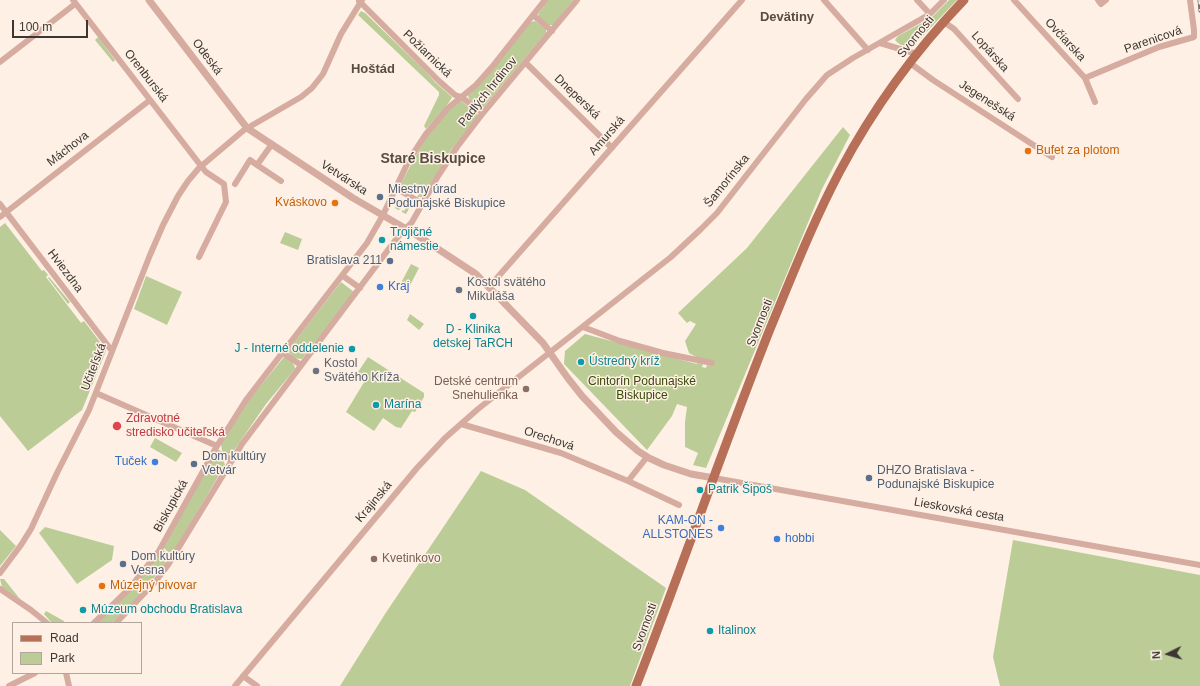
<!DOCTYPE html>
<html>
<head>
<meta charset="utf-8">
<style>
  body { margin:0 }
  #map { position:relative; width:1200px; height:686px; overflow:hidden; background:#fef0e4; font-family:Arial,sans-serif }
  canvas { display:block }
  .legend { position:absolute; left:12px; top:622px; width:130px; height:52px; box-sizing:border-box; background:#fef0e4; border:1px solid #b0a69d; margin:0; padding:5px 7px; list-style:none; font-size:12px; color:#3c3732 }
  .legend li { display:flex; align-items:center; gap:8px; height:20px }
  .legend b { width:20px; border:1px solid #b0a69d }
  .north { position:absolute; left:1148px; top:634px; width:40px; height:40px; -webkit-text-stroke:3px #fef0e4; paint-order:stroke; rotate:265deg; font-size:11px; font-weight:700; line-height:16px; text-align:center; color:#3c3732 }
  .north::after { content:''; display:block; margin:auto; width:14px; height:18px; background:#3c3732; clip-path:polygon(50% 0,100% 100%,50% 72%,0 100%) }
  .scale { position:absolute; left:12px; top:20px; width:76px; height:18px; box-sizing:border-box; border:2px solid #3c3732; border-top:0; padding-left:5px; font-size:12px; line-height:14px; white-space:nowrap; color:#3c3732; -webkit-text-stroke:3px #fef0e4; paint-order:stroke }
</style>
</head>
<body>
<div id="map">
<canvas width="1200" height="686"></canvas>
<ul class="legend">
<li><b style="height:5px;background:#b76f57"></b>Road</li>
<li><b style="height:11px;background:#bbcc97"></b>Park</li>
</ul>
<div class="north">N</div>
<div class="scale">100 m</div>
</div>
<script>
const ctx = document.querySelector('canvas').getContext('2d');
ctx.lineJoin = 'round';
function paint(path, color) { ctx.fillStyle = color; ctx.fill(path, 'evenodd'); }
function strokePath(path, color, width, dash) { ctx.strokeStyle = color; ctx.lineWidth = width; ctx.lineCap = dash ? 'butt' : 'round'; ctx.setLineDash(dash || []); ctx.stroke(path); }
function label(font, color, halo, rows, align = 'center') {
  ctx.font = font + ' Arial,sans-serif'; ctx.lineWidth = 3; ctx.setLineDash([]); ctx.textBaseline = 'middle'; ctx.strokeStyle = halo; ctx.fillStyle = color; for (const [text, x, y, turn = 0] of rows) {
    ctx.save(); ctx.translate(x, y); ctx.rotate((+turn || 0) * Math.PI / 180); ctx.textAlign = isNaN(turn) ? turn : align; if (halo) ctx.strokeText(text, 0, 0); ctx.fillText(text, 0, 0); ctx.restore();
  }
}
const green = new Path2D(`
  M548 0H573L553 25H549L539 17 538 14Z
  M949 0H957L917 42C909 46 901 48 895 40L898 36 931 18Z
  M361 11 365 13 425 71 436 83 452 97C451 102 431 123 426 129L424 126 439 95V92L358 15Z
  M535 21 546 29V33L482 109 469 99 468 95 531 22Z
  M98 37 115 60 113 62 95 40Z
  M461 101 478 114 477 117 451 150 422 197H417L419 194 407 187 404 190 400 186 401 184C412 162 439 110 461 101Z
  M843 127 850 135 822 189 706 468 693 465 698 453 685 447V422L687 407 677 404 672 416 647 450 564 364 565 351 585 334 697 364V363L703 364 702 367 706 368 707 365 712 366 689 353 685 341 696 324 690 321 687 323 678 313 747 248Z
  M400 199 411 205 406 214 402 212V210L404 211 406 208 401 205 399 208 401 209 398 210 395 208Z
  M5 223 42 271 44 270 48 275 46 277 81 323 84 321 100 342 98 344 99 346 101 344 106 351 82 410 28 451 0 416V227Z
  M285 232 302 239 298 250 280 243Z
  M411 264 419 268 409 287 401 283Z
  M146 276 182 292 167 325 134 309Z
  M49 277 70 302 68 304 48 278Z
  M341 282 354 292 302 359C296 359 290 356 288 350Z
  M410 314 424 324 419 330 407 320Z
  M284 357C289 359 295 363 295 369L266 404 233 452 228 454 222 451 221 444 249 400Z
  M368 357 424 393V397L415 412 412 411 401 428 396 427 383 418 374 431 346 412 366 379 358 372Z
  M155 438 182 453 176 462 150 447Z
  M217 456 223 459 225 465 174 551 169 553 164 548 213 457Z
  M481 471 525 490 666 588 630 686H340L385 614Z
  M45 527 114 546 112 560 77 584 39 533Z
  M0 530 16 546 0 566Z
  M1013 540 1200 575V686H1000L993 657Z
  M159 555 165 558 166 564 140 594 112 623H98Z
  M0 579H4L20 599 2 587Z
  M46 611 64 621V623H52L44 614Z`);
const minor = new Path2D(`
  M73 0 198 162 206 172 224 184 226 202 199 257
  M824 0 868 50
  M917 0 930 14
  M1014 0 1085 78 1095 102
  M1098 0 1101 4 1106 0
  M359 1 439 81 455 95 461 97 483 113
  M533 15 552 31
  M944 22 954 29 1018 99
  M880 43 917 54
  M0 62 75 4
  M526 63 612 148
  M910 63 933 80 1052 157
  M1085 78 1159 47 1194 37V30L1190 0
  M272 144 257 165 281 181
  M235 184 250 160 257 165
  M395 188 422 203
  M0 204 112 351
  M0 217 150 100
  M343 276 360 288
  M489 287 742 0
  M583 327 620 341 663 353 712 363
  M283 353 301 365
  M96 393 217 446
  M461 424 561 453 628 481 679 505
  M214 451 232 460
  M714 478 1200 565
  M628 481 647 457
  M159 551 172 559
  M0 573 21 545 31 529 57 473 89 410 150 255 163 225 178 196 188 181 199 168 244 130 301 97 312 88 323 74 341 34 362 0
  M0 589 31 610 47 623
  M94 623 129 589 159 551 217 446 246 400 367 243 383 215 409 160 426 134 448 108 476 85 492 67 545 0
  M116 623 155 582 168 565 242 444 397 238 412 222 438 176 457 147 483 113 577 0
  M66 673 69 686
  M243 676 257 686
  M9 686 35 673
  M235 686 417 468 445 438 478 409 671 257 701 229 717 213 806 99 827 75 853 58 930 14 944 0`);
const tertiary = new Path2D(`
  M149 0 247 128 353 198 415 234 476 274 543 343 567 377 582 396 616 432 638 451 649 458 664 465 691 474 714 478`);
const primary = new Path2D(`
  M636 686C682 568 723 447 770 329 792 276 813 222 840 171 873 109 915 51 964 0`);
const rail = new Path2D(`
  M1199 0 1200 11`);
const markers = [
  [1028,151,4,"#e8710a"],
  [380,197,4,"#5c6f8a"],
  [335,203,4,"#e8710a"],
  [382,240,4,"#0f9aa8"],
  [390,261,4,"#5c6f8a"],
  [380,287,4,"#3f7fe0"],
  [459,290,4,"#6b7280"],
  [473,316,4,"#0f9aa8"],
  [352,349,4,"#0f9aa8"],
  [581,362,4,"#0f9aa8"],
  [316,371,4,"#6b7280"],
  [526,389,4,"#8d6e63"],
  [376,405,4,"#0f9aa8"],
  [117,426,5,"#e0444e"],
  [155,462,4,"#3f7fe0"],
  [194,464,4,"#5c6f8a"],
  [869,478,4,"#5c6f8a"],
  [700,490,4,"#0f9aa8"],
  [721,528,4,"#3f7fe0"],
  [777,539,4,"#3f7fe0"],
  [374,559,4,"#8d6e63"],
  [123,564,4,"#5c6f8a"],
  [102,586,4,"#e8710a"],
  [83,610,4,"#0f9aa8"],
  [710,631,4,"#0f9aa8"]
];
const streetNames = [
  ["Svornosti",916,37,-51],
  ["Ovčiarska",1065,40,47],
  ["Parenicová",1153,40,-19],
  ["Lopárska",990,52,48],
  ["Požiarnická",427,54,44],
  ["Odeská",207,57,53],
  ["Orenburská",146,76,52],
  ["Padlých hrdinov",488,92,-51],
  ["Dneperská",577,97,44],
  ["Jegenešská",987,101,33],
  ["Amurská",607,136,-49],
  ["Máchova",68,149,-38],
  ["Vetvárska",344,178,33],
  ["Šamorínska",727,181,-51],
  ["Hviezdna",65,271,53],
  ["Svornosti",760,323,-68],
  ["Učiteľská",94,367,-69],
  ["Orechová",549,439,18],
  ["Krajinská",374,502,-50],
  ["Biskupická",171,506,-61],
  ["Lieskovská cesta",959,510,10],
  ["Svornosti",645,627,-70]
];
const foodNames = [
  ["Bufet za plotom",1036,151],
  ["Kváskovo",327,203,"right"],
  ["Múzejný pivovar",110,586]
];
const serviceNames = [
  ["Miestny úrad",388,190],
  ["Podunajské Biskupice",388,204],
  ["Bratislava 211",382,261,"right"],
  ["Dom kultúry",202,457],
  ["Vetvár",202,471],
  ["DHZO Bratislava -",877,471],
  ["Podunajské Biskupice",877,485],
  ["Dom kultúry",131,557],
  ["Vesna",131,571]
];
const cultureNames = [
  ["Trojičné",390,233],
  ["námestie",390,247],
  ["D - Klinika",473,330,"center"],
  ["detskej TaRCH",473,344,"center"],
  ["J - Interné oddelenie",344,349,"right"],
  ["Ústredný kríž",589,362],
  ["Marína",384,405],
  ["Patrik Šipoš",708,490],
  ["Múzeum obchodu Bratislava",91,610],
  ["Italinox",718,631]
];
const worshipNames = [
  ["Kostol svätého",467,283],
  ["Mikuláša",467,297],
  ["Kostol",324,364],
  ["Svätého Kríža",324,378]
];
const shopNames = [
  ["Kraj",388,287],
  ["Tuček",147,462,"right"],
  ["KAM-ON -",713,521,"right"],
  ["ALLSTONES",713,535,"right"],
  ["hobbi",785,539]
];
const educationNames = [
  ["Detské centrum",518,382],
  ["Snehulienka",518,396],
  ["Kvetinkovo",382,559,"left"]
];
const parkNames = [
  ["Cintorín Podunajské",642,382],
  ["Biskupice",642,396]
];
const healthNames = [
  ["Zdravotné",126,419],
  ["stredisko učiteľská",126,433]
];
const neighbourhoodNames = [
  ["Devätiny",787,17],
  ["Hoštád",373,69]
];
const quarterNames = [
  ["Staré Biskupice",433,159]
];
paint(green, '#bbcc97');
strokePath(minor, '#d5ac9f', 6);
strokePath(tertiary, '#d5ac9f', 7);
strokePath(primary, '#b76f57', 9);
strokePath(rail, '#79716a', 3);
strokePath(rail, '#fef0e4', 1.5, [4.5]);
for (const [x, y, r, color] of markers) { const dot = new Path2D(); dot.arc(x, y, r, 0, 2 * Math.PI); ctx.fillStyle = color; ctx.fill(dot); strokePath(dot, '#fef0e4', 1.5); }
label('12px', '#3c3732', '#fef0e4', streetNames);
label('12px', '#c56008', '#fef0e4', foodNames, 'left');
label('12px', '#4e5e75', '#fef0e4', serviceNames, 'left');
label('12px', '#0d838f', '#fef0e4', cultureNames, 'left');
label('12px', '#5b616d', '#fef0e4', worshipNames, 'left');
label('12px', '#366cbe', '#fef0e4', shopNames, 'left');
label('12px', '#785e54', '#fef0e4', educationNames, 'right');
label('12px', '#384806', '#fef0e4', parkNames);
label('12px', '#be3a42', '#fef0e4', healthNames, 'left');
label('bold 13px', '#574c42', '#fef0e4', neighbourhoodNames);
label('bold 14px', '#574c42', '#fef0e4', quarterNames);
</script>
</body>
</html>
